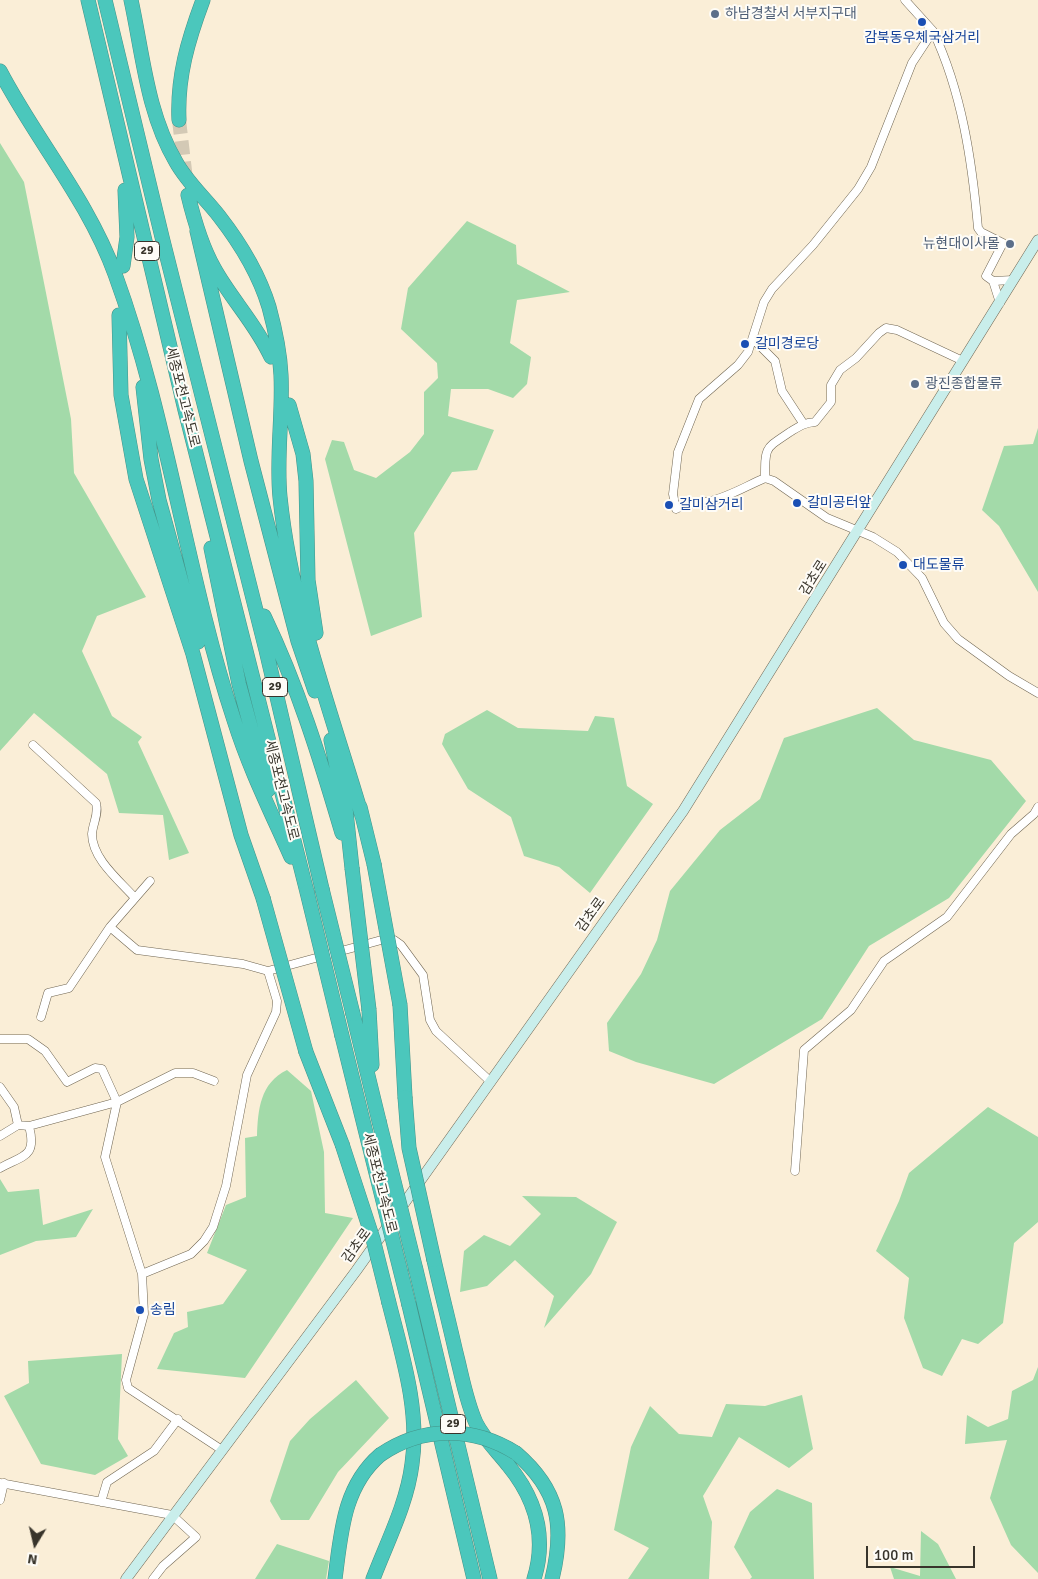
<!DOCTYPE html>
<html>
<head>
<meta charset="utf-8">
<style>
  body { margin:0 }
  #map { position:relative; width:1038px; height:1579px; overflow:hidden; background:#faeed7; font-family:Signika,sans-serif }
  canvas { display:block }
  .north { position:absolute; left:10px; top:1519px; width:50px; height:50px; -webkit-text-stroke:4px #fefcf7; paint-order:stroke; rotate:189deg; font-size:14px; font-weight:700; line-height:20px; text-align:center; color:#38342b }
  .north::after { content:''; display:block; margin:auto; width:18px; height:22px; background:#38342b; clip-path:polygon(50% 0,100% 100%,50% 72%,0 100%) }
  .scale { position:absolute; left:866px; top:1546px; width:109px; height:22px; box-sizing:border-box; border:2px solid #38342b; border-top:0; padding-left:6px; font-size:15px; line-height:18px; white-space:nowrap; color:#38342b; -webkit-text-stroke:4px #fefcf7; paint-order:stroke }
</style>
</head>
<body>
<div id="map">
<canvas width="1038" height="1579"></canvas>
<div class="north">N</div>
<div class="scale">100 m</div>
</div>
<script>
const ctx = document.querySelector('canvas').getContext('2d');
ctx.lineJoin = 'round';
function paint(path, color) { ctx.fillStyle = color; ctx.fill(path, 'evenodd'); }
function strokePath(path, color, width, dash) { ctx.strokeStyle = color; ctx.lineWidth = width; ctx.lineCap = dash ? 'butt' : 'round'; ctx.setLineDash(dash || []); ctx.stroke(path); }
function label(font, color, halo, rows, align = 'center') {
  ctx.font = font + ' Signika,"Noto Sans KR",sans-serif'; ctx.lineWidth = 4; ctx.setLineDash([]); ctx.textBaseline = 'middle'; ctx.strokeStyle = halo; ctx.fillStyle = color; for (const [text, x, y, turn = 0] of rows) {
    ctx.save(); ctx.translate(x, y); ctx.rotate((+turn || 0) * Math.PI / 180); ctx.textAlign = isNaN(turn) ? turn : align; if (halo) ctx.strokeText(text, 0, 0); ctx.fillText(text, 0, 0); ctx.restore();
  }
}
const green = new Path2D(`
  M0 143 24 182 71 419 74 473 146 597 97 616 82 651 112 716 142 737 138 742 189 853 169 860 163 815 119 813 107 774 34 713 0 751Z
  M467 221 516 245 517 264 570 292 517 300 510 343 531 357 527 384 513 398 488 389H451L448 416 494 430 477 470 452 472 414 533 422 617 371 636 325 459 332 440 344 442 354 470 376 478 410 452 424 434V392L438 378 437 363 401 329 408 288Z
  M1038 428V592L999 526 982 510 1004 446 1033 444Z
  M877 708 914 740 991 760 1026 801 949 898 869 946 822 1019 714 1084 636 1062 609 1051 607 1023 641 974 657 940 670 891 720 830 760 799 784 738Z
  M487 710 518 728 588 731 595 716 614 718 627 786 653 804 590 893 559 867 524 856 511 817 468 789 442 744 445 734Z
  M287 1070 311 1091 324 1152 325 1213 353 1218 245 1378 157 1369 174 1333 188 1327 187 1312 223 1304 247 1270 207 1253 226 1205 246 1197 245 1138 257 1136C258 1110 260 1083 287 1070Z
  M988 1107 1038 1137V1222L1014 1243 1003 1323 978 1344 962 1339 942 1376 923 1368 904 1318 909 1278 876 1251 899 1201 909 1173Z
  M0 1179 8 1192 39 1189 43 1225 93 1209 76 1237 36 1241 0 1255Z
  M522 1196 576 1197 617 1222 591 1274 544 1328 554 1296 515 1260 487 1286 460 1292 464 1251 484 1235 510 1246 541 1214Z
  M122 1354 118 1439 128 1456 95 1475 41 1464 4 1396 29 1383 28 1361Z
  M1038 1367V1573L1011 1545 990 1498 1007 1440 965 1444 967 1415 988 1427 1008 1419 1012 1391 1033 1380Z
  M356 1380 389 1418 338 1472 309 1520H281L270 1501 290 1441 310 1419Z
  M802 1395 813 1449 789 1468 739 1437 703 1496 712 1522 709 1579H628L649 1548 614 1530 631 1447 650 1406 679 1434 712 1437 726 1404 765 1406Z
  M777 1489 812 1503 814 1579H750L752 1577 734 1547 750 1512Z
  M921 1531 938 1544 956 1579H894L890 1567 920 1576Z
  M277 1544 329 1561 326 1579H255Z`);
const motorwayTunnel = new Path2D(`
  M179 120 186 179`);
const minor = new Path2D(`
  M905 0 933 31 912 63 871 167 858 189 813 245 772 289 764 302 748 352 738 365 699 399 678 452 673 494 676 509C686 503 696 505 706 502 727 498 746 486 765 478L774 481 827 518 873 537 897 552 922 578 944 623 958 639 1009 676 1038 693
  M933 31C962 92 972 161 978 228L981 232 1003 243 986 276 993 281
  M1000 303 993 281 1013 280
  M753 339 775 361 782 391 803 423
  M765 478C765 446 765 449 790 432 800 426 804 423 815 422L831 402V385L840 370 856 358 879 333 886 328 897 330 963 361
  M33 745 96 803C99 815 93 822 92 834 92 859 120 881 135 898
  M110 927 150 881
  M41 1017 48 993 69 988 110 927 137 950 243 964 268 971
  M0 1039H28L45 1051 67 1082 95 1068 102 1069 117 1102 105 1157 142 1274
  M0 1087 14 1107 18 1125 29 1126 117 1102 175 1073H193L214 1081
  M0 1136 18 1125
  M0 1168C24 1155 37 1157 29 1126
  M795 1171 804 1050 851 1010 884 961 947 917 1011 834 1034 814 1038 807
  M222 1450 128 1388 126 1380 144 1314 142 1274 191 1254 204 1241 213 1227 226 1186 247 1075 276 1012 277 1001 268 971 385 939 394 940 401 945 423 975 430 1020 436 1031 491 1082
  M0 1483 172 1515 196 1537 163 1566 153 1579
  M0 1500 4 1483
  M101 1502 107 1482 154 1451 178 1419`);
const secondary = new Path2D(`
  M126 1579 356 1271 683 811 1038 240`);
const motorway = new Path2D(`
  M88 0 185 410 307 892
  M105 0 162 237 266 650 322 889
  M131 0C143 55 147 113 176 162 187 182 205 198 219 216 240 243 259 274 269 307 275 329 280 353 281 375 283 416 276 457 280 497 291 606 331 711 362 816
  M0 71C36 140 88 200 115 274 168 419 186 574 234 720 249 768 271 812 291 857
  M179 120C177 77 188 40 203 0
  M188 195C194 220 201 245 214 268 231 299 256 324 271 357
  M197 231 251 461 298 641 315 691
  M123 266 127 237 125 190
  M119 315 121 395 136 479 193 654 241 835 263 898
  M143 387 151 459 159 500 198 642
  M289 405 303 454 306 481 308 580 316 633
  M211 548 239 684 268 790
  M264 616C298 687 320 758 342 833
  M331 740 346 812 352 868
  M360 807 374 864
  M400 1005 405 1097
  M369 1010 372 1065
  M353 1014 379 1121
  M342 1036 368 1141
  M306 1052 342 1144
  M434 1260C441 1291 449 1322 456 1353 462 1376 466 1401 476 1423 484 1439 497 1451 508 1465 536 1499 547 1537 534 1579
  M416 1270 490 1579
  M409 1305 474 1579
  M516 1453C559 1490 565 1526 552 1579
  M335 1579C341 1534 343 1487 380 1455
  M373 1579C387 1542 407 1504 412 1464 420 1410 402 1355 389 1303`);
const motorwayBridge = new Path2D(`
  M374 864 400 1005
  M352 868 369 1010
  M322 889 353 1014
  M307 892 342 1036
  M263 898 306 1052
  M405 1097 409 1148 434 1260
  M379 1121 416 1270
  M368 1141 409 1305
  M342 1144 373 1239 389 1303
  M380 1455C422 1426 473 1426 516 1453`);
const markers = [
  [715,14,5,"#5c6f8a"],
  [922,22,5,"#1a4fb4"],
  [1010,244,5,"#5c6f8a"],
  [745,344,5,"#1a4fb4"],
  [915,384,5,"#5c6f8a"],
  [797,503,5,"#1a4fb4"],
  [669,505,5,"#1a4fb4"],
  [903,565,5,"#1a4fb4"],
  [140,1310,5,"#1a4fb4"]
];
const shields = [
  [147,251,25],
  [275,687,25],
  [453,1424,25]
];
const shieldNames = [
  ["29",147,251],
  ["29",275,687],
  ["29",453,1424]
];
const serviceNames = [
  ["하남경찰서 서부지구대",725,14],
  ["뉴현대이사몰",1000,244,"right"],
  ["광진종합물류",925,384]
];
const transitNames = [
  ["감북동우체국삼거리",922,38,"center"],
  ["갈미경로당",755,344],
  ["갈미공터앞",807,503],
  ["갈미삼거리",679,505],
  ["대도물류",913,565],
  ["송림",150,1310]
];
const streetNames = [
  ["세종포천고속도로",182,397,76],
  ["감초로",814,578,-58],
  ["세종포천고속도로",281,790,76],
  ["감초로",591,915,-54],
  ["세종포천고속도로",379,1183,76],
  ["감초로",357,1246,-54]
];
paint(green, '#a3daa9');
strokePath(motorwayTunnel, '#d3c9b5', 14, [14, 7]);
strokePath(minor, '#706652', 9);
strokePath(secondary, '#706652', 11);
strokePath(motorway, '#449489', 15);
strokePath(minor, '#fff', 8);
strokePath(secondary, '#c9eeeb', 10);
strokePath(motorway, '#4bc7bc', 14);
strokePath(motorwayBridge, '#449489', 15, []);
strokePath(motorwayBridge, '#4bc7bc', 14);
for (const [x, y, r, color] of markers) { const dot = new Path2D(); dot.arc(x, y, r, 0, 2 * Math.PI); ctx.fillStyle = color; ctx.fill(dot); strokePath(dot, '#fefcf7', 2); }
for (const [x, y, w] of shields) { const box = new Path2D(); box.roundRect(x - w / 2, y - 9.5, w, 19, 4); ctx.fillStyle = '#fefcf7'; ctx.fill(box); strokePath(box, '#38342b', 1); }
label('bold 12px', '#38342b', null, shieldNames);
label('14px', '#4e5e75', '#fefcf7', serviceNames, 'left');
label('14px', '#164399', '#fefcf7', transitNames, 'left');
label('14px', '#38342b', '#fefcf7', streetNames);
</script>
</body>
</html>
